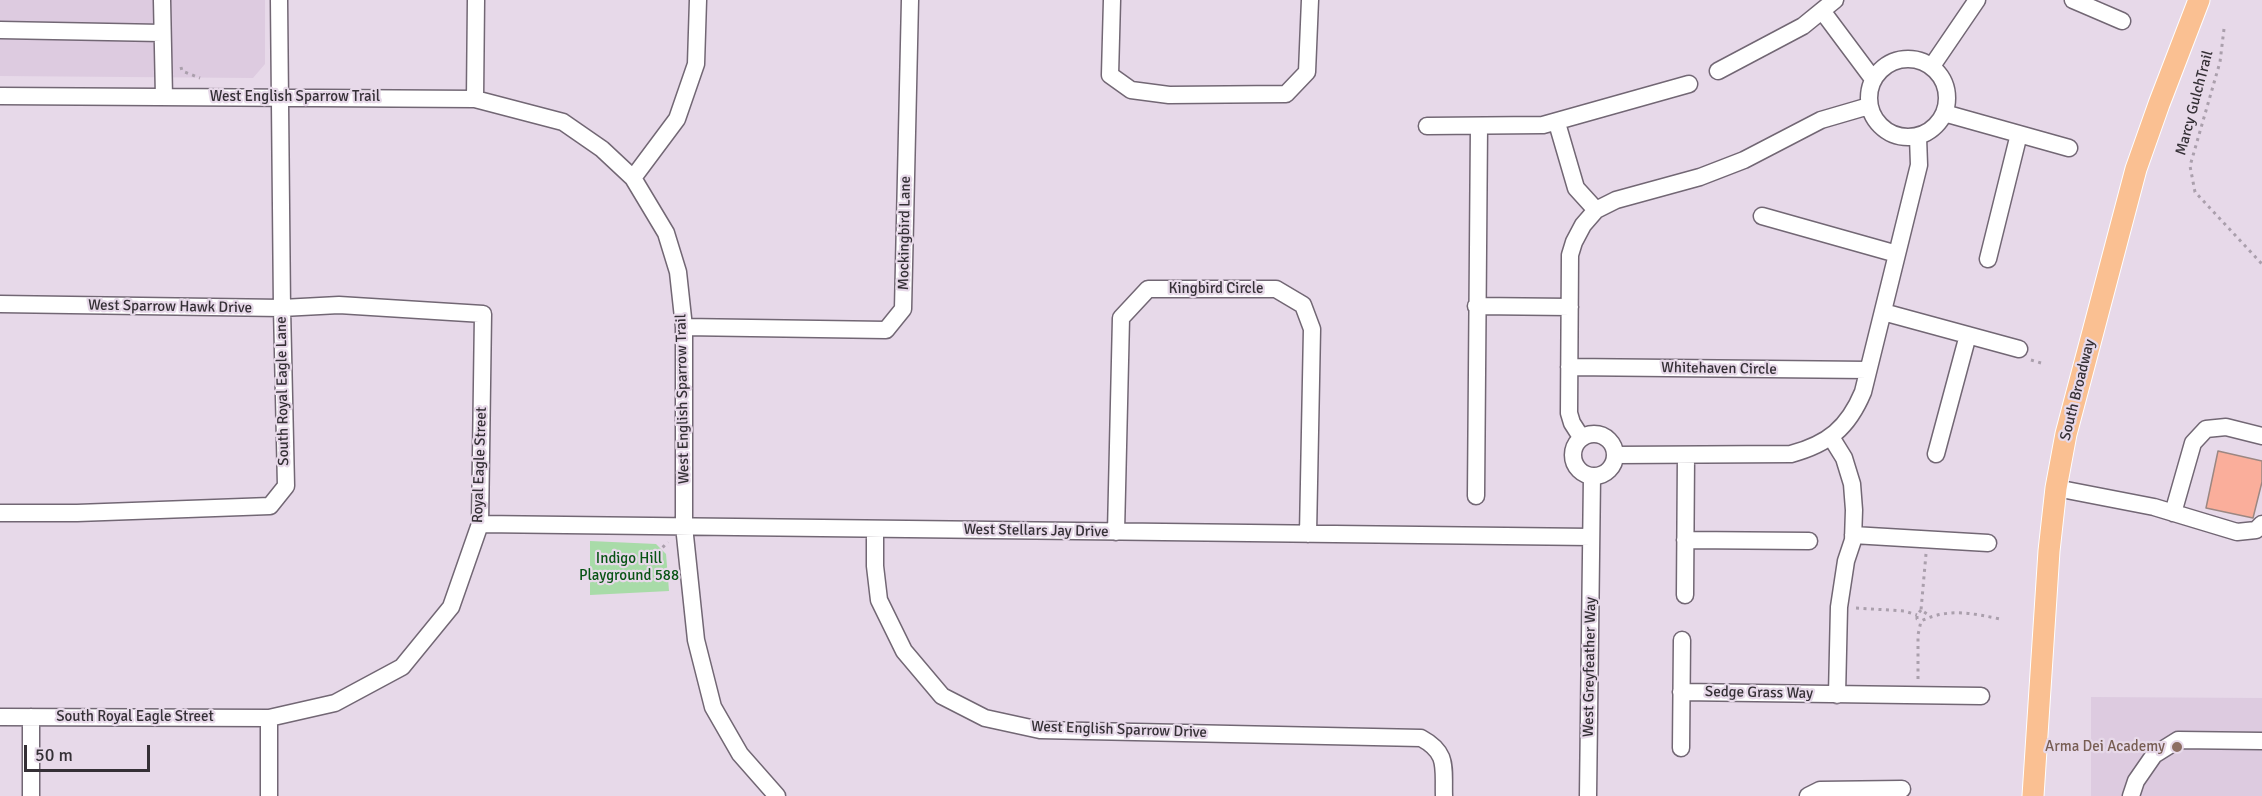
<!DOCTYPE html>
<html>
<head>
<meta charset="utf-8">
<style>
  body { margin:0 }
  #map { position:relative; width:2262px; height:796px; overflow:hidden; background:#e7d9e9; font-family:Signika,sans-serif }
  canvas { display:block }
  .scale { position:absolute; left:24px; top:745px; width:126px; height:27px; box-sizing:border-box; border:3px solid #353036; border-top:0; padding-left:8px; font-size:18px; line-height:21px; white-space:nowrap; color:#353036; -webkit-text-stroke:4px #e7d9e9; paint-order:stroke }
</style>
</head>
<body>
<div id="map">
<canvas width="2262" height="796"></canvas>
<div class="scale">50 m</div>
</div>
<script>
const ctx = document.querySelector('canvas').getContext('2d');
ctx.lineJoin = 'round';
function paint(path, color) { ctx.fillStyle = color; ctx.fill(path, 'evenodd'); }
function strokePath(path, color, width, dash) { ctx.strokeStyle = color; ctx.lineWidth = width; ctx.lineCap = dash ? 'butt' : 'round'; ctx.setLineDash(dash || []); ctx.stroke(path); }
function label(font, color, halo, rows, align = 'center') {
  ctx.font = font + ' Signika,sans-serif'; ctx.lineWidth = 4.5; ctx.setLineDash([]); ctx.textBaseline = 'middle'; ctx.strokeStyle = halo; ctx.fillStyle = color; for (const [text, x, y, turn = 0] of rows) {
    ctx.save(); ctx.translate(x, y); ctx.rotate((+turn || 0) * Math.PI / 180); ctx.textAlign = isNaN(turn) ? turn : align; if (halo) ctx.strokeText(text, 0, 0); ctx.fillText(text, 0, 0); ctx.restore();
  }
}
const built = new Path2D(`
  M0 0H265V64L253 78 0 76Z
  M2091 697 2262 698V796H2091Z`);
const green = new Path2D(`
  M590 541 656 544 666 554 669 591 590 595Z`);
const building = new Path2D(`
  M2218 451 2262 461V482L2253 518 2206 508Z`);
const path = new Path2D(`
  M2224 29 2220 62 2190 166 2195 192 2262 264
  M181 67 182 71 200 78
  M2031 360 2041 363
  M1926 554 1921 610 1930 616
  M652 558 668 542
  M1856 608 1904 611 1917 615
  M1921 610 1917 615V619L1921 621
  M1918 679V635L1921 621C1948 608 1971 613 2000 619`);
const minor = new Path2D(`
  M162 0 164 97
  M1112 0 1110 75 1131 90 1169 95 1286 94 1307 72 1310 0
  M2073 0 2122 21
  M1823 12 1873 79
  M0 30 162 33
  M1869 98a39 39 0 1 1 78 0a39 39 0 1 1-78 0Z
  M1932 66 1977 0
  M1718 71 1803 26 1835 0
  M0 96 475 99 563 122 602 149 633 178 666 233 678 272 684 327V526L696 640 713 707 740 754 777 796
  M475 99 476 0
  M1944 113 2069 148
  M1557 123 1576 188 1596 210
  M1427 126 1543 125 1689 84
  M633 178 677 119 696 64 698 0
  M1762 216 1897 254
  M1988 259 2019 134
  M0 304 282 308 339 305 483 314 480 524 451 607 402 667 335 703 269 718 0 717
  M1476 306 1570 307
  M1883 312 2019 349
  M684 327 886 330 903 309 910 0
  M1569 367 1868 370
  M1573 455a21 21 0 1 1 42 0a21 21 0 1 1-42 0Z
  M1581 437 1572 423 1569 413 1570 255 1574 242 1583 225 1596 210 1616 200 1700 177 1744 160 1821 120 1869 106
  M1831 437 1844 458 1852 484 1854 510 1853 540 1846 561 1839 607 1837 695
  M1936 454 1968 335
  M1615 455 1791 454C1828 444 1848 428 1863 392L1919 165 1918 137
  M2056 488 2154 507 2237 532 2256 530 2262 524
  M1476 496 1479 126
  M0 513H77L270 506 286 486 282 308 279 0
  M2173 513 2193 443 2206 429 2226 427 2262 436
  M480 524 1591 537
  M875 529V566L879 600 904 651 942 696 985 718 1040 730 1421 738C1449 753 1443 768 1444 796
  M1116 532 1121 318 1148 289H1276L1303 305 1312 329 1308 534
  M1853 535 1988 543
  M1685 540 1809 541
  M1685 595 1686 455
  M1681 692 1981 696
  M269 718V796
  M1681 748 1682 640
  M31 796V717
  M1588 796 1592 476
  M1808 796 1820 790 1902 789
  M2131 796 2136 781 2154 755 2178 740 2262 741`);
const major = new Path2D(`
  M2033 796 2049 551 2056 488 2066 434 2136 169 2159 104 2199 0`);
const markers = [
  [2177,747,6,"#8d6e63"]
];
const streetNames = [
  ["West English Sparrow Trail",295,97],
  ["Marcy GulchTrail",2195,103,-75],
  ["Mockingbird Lane",905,233,-89],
  ["Kingbird Circle",1216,289],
  ["West Sparrow Hawk Drive",170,307,1],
  ["Whitehaven Circle",1719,369,1],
  ["South Broadway",2078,390,-76],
  ["South Royal Eagle Lane",283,391,-91],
  ["West English Sparrow Trail",683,399,-91],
  ["Royal Eagle Street",480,465,-88],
  ["West Stellars Jay Drive",1036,531,1],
  ["West Greyfeather Way",1590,667,-89],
  ["Sedge Grass Way",1759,693,1],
  ["South Royal Eagle Street",135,717],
  ["West English Sparrow Drive",1119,730,2]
];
const parkNames = [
  ["Indigo Hill",629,559],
  ["Playground 588",629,576]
];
const educationNames = [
  ["Arma Dei Academy",2165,747]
];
paint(built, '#ddcbe0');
paint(green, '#a8dba8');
paint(building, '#faae9b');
strokePath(building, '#9b8782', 1.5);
strokePath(minor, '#726774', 19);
strokePath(major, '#fff', 23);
strokePath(path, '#aa9fac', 3, [3, 4.5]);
strokePath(minor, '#fff', 16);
strokePath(major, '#fac092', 21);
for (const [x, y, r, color] of markers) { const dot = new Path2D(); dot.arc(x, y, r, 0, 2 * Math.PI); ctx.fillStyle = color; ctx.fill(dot); strokePath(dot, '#e7d9e9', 2); }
label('15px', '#353036', '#e7d9e9', streetNames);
label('15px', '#085414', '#e7d9e9', parkNames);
label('15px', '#785e54', '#e7d9e9', educationNames, 'right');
</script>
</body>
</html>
